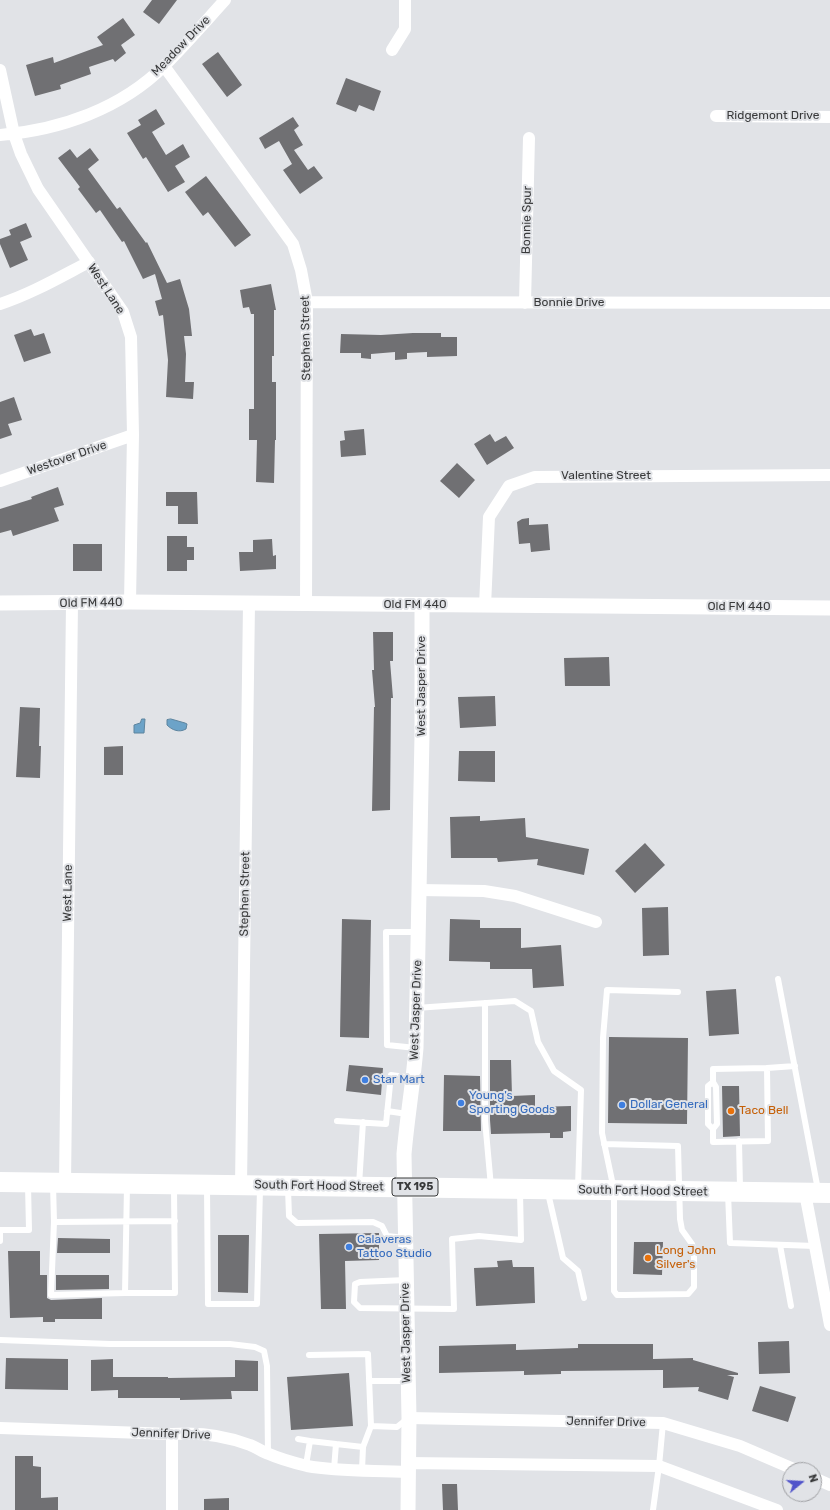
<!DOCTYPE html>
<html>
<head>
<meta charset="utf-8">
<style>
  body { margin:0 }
  #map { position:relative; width:830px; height:1510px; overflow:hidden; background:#e1e3e7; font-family:Rubik,sans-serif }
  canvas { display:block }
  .north { position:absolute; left:782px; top:1462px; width:40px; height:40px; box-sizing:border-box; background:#e1e3e7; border:1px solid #9e9fa2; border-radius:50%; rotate:72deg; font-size:11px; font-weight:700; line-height:16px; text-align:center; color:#393a3b }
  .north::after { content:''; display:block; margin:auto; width:14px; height:18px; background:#5053ca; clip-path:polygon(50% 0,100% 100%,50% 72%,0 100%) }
</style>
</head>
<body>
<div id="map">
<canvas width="830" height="1510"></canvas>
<div class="north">N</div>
</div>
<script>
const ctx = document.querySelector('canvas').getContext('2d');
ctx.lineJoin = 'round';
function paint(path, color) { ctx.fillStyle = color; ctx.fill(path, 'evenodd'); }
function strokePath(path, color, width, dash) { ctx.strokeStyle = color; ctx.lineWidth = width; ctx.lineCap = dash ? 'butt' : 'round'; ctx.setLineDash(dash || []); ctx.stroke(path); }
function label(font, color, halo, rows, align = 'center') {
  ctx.font = font + ' Rubik,sans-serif'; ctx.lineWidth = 4; ctx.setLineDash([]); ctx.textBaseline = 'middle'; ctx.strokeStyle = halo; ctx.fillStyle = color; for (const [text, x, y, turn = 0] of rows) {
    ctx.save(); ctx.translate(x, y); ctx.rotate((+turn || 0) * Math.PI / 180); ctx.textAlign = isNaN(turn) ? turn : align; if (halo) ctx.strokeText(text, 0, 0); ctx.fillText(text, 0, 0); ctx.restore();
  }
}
const water = new Path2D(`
  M142 719H145L144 733H134V725L140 723Z
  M171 719 185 723 187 724 186 729C179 733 172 730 167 725V720Z`);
const building = new Path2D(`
  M152 0H177L159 24 143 12Z
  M123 18 135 35 121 45 126 53 115 62 113 59 89 67 91 74 60 85 61 89 35 96 26 65 53 57 54 63 103 45 97 37Z
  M218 52 242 85 227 97 202 64Z
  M346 78 381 91 374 111 359 105 356 112 336 104Z
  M156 109 165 124 152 132 166 155 183 144 190 157 175 166 185 182 168 192 146 157 143 159 127 133 141 125 138 120Z
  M293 117 299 126 294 130 303 145 294 150 308 170 314 166 323 178 300 194 283 170 292 164 279 141 265 149 259 138Z
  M90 148 99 160 88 169 117 209 120 207 146 243 147 242 167 283 180 279 189 309 192 336H184L186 354 185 382H194L193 399 166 397 168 360 163 315 159 316 155 301 162 299 155 274 143 279 124 241 122 242 100 210 96 213 78 189 80 187 58 158 70 149 77 158Z
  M206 176 251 235 235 247 208 212 203 216 185 192Z
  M26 223 32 237 20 242 28 260 10 268 0 244V239L11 235 9 230Z
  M271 284 276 310H274V356H272V382H276V440H275L274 483 256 482 257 440H249V409H254V314H251L249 307 243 308 240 290Z
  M31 329 34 336 44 333 51 353 24 362 14 335Z
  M413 333H441V337H457V356L427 357V352L407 353V359L395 360V352L371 354V359L361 358V353H340L341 334 381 335Z
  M14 397 22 420 8 424 12 435 0 439V402Z
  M364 429 366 455 341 457 340 441 345 440 344 431Z
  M490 434 495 442 506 436 514 448 487 465 474 444Z
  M457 463 475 480 459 498 440 481Z
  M58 487 64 505 54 508 59 521 13 536 11 530 0 533V509L32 499 31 497Z
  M166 492H197L198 524H178V506H166Z
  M529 518V525L548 524 550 550 531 552 530 543 519 544 517 522 522 519Z
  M167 536H187V547H194V560H187V571H167Z
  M272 539 273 556 276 555V569L240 571 239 552H253V540Z
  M73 544H102V571H73Z
  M373 632H393V661H390L393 698H391L390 810 372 811 374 707H375L372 670H374Z
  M609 657 610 686H565L564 658Z
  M495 696 496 726 460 728 458 697Z
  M20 707 40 708 39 746H41L40 778 16 777Z
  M123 746V775H104V747Z
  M459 751H495V782L458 781Z
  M480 816V821L525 818 526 837 589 849 584 875 537 865 538 859 498 862 497 858H451L450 817Z
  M645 843 665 865 635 893 615 871Z
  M668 907 669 955 643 956 642 908Z
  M342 919 371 920 369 1038 340 1037Z
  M450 919 480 920V928H521V948L561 945 564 986 533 988 532 969H490V962L449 961Z
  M736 989 739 1034 709 1036 706 991Z
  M609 1037 688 1038 687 1124 608 1123Z
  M490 1060H511L512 1096 535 1095V1107L571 1106V1131L563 1132V1138H550V1133L491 1134 490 1120Z
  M349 1065 383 1068 381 1095 346 1091Z
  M444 1075 480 1076 481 1131H443Z
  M722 1086H739L740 1136 723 1137Z
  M379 1233V1260L345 1261 346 1309H321L319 1234Z
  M218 1235H249L248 1293 218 1292Z
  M58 1238 110 1239V1253H57Z
  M634 1242H663L662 1275 633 1274Z
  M8 1251H40V1275H47V1298L51 1300 102 1298V1319H55V1322H43V1317L10 1318Z
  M512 1260 513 1267H534L535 1303 476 1306 474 1268 498 1267 497 1261Z
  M56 1275H109V1289L56 1290Z
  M789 1341 790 1373 759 1374 758 1342Z
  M516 1344V1350L578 1348V1344H653V1359L693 1358V1360L738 1373V1375H727L734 1377 728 1400 698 1391 699 1387 663 1388V1370L561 1371V1374L524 1375V1371L439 1373V1346Z
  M6 1358 68 1359V1390L5 1389Z
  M113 1359V1377H168V1378L235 1377V1360L258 1361V1391H231L232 1399 180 1400V1398H118V1390L91 1391V1360Z
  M349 1373 353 1426 291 1430 287 1377Z
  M760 1386 796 1397 788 1422 752 1411Z
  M15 1456H33V1466L41 1467V1498L58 1497V1510H15Z
  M442 1484H457L458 1510H443Z
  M229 1498V1510H204V1499Z`);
const service = new Path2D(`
  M778 979 818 1190
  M485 1003V1120L491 1187
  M416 1008 515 1001 531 1011 538 1042 554 1071 581 1090 578 1187
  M416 1048 387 1045 386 932H418
  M713 1082 708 1086V1124L713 1129V1142L768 1141 767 1068 795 1066
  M387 1111 407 1114
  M337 1121 386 1124 391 1075 412 1078
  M713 1129 717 1124 716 1087 713 1082V1069L767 1068
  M739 1141 740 1188
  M604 1144 678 1146 680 1219 682 1230 692 1244 694 1252V1287L688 1294 625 1295H617L614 1291V1190L602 1133 603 1038 607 990 678 992
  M53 1184 54 1222 175 1221
  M359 1185 363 1122
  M127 1186 125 1293H175L174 1188
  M207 1187 208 1304H257L260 1189
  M288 1189 289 1216 297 1223 373 1222 382 1226 387 1236 405 1238
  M548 1193 563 1258 578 1271 584 1298
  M728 1193 730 1243 815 1246
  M54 1222 51 1295 125 1293
  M0 1230H29L28 1185
  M0 1230V1241
  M780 1245 791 1306
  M406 1280 360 1282 355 1284 354 1302 360 1308 454 1309 452 1239 479 1236 521 1240 520 1192
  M0 1340 110 1344H230L255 1347 264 1351 267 1366 268 1454
  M309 1355 368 1354 371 1426 397 1427 407 1419
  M369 1381H407
  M298 1439 310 1441
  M306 1465 310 1441 336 1444
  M334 1469 336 1444 363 1447
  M362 1470 363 1447 371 1426
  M653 1510 659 1466 663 1423`);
const minor = new Path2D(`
  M392 50 405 29V0
  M164 66 293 244 301 270 307 302 306 605
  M0 70 14 134 21 154 38 189 123 312 131 337 133 435 130 602
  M716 116 830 117
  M0 135C60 130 121 109 165 65 186 44 205 22 225 0
  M307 302 830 303
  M525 303 529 138
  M0 304C31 294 60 277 89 262
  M0 481 133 435
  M485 606 489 517 509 486 535 477 830 475
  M419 890 484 891 515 896 596 922
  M65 1183 72 603
  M241 1185 249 604
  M805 1193 830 1325
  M409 1418 663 1423 740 1446 796 1470
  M0 1428 172 1434C199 1432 224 1435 250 1445 256 1447 262 1452 269 1454 280 1459 295 1463 307 1466 340 1472 374 1470 408 1472
  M172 1434V1510
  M408 1463 659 1466 777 1510
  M814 1478 830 1485`);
const tertiary = new Path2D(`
  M0 603 130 602 830 608
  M408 1510 409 1418 404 1154C407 1119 413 1084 416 1048L422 735V605`);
const trunk = new Path2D(`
  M0 1182 830 1193`);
const markers = [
  [365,1080,4,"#3f7fe0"],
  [461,1103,4,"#3f7fe0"],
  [622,1105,4,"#3f7fe0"],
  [731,1111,4,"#e8710a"],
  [349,1247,4,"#3f7fe0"],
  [648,1258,4,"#e8710a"]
];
const shields = [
  [415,1187,46]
];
const shieldNames = [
  ["TX 195",415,1187]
];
const streetNames = [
  ["Meadow Drive",181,46,-46],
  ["Ridgemont Drive",773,116],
  ["Bonnie Spur",527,220,-89],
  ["West Lane",106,289,57],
  ["Bonnie Drive",569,303],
  ["Stephen Street",306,338,-91],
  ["Westover Drive",67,458,-19],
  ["Valentine Street",606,476],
  ["Old FM 440",91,603,-1],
  ["Old FM 440",415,605],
  ["Old FM 440",739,607],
  ["West Jasper Drive",422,686,-90],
  ["West Lane",68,893,-89],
  ["Stephen Street",245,894,-89],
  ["West Jasper Drive",416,1010,-88],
  ["South Fort Hood Street",319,1186,1],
  ["South Fort Hood Street",643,1191,1],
  ["West Jasper Drive",406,1333,-91],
  ["Jennifer Drive",606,1422,1],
  ["Jennifer Drive",171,1434,2]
];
const shopNames = [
  ["Star Mart",373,1080],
  ["Young's",469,1096],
  ["Sporting Goods",469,1110],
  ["Dollar General",630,1105],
  ["Calaveras",357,1240],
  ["Tattoo Studio",357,1254]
];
const foodNames = [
  ["Taco Bell",739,1111],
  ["Long John",656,1251],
  ["Silver's",656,1265]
];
paint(water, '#6ca3c8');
strokePath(water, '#5d849e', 1);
paint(building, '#707073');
strokePath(service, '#fff', 6);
strokePath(minor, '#fff', 12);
strokePath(tertiary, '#fff', 15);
strokePath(trunk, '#fff', 20);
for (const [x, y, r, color] of markers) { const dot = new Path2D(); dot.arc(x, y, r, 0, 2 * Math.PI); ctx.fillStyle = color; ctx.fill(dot); strokePath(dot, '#e1e3e7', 1.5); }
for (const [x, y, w] of shields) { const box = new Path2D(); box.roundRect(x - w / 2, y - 9, w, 18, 3); ctx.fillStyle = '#e1e3e7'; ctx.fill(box); strokePath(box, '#393a3b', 1); }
label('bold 11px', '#393a3b', null, shieldNames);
label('12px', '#393a3b', '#e1e3e7', streetNames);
label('12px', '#366cbe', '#e1e3e7', shopNames, 'left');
label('12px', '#c56008', '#e1e3e7', foodNames, 'left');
</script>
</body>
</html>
